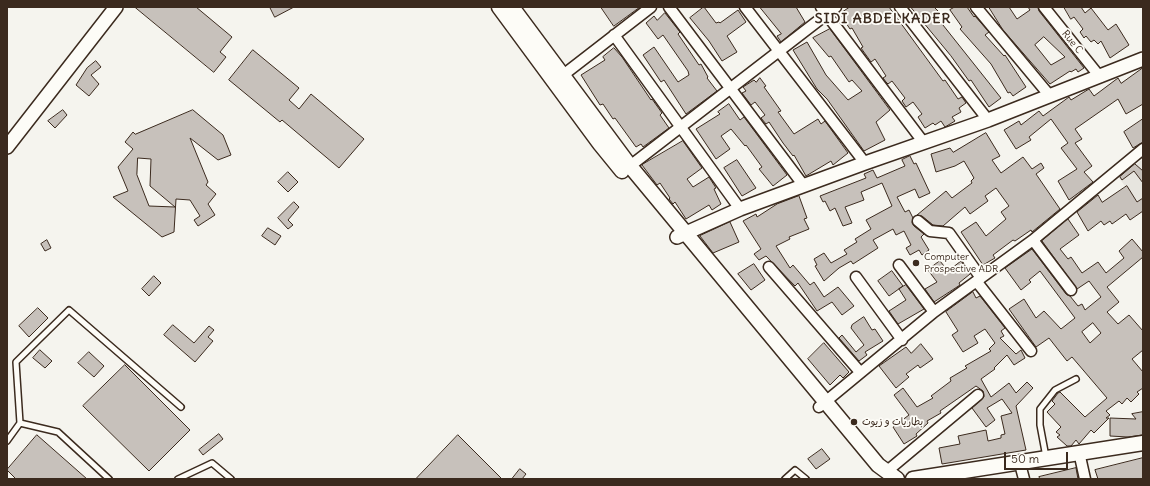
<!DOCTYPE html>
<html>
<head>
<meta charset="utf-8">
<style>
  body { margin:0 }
  #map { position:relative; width:1150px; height:486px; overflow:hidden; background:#f5f4ee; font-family:Delius,sans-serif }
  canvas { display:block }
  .frame { position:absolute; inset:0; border:8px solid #3b2a1e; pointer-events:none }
  .scale { position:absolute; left:1004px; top:452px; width:64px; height:18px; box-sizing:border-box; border:2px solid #3b2a1e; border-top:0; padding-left:5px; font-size:12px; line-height:14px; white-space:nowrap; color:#3b2a1e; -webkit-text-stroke:3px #fdfcf7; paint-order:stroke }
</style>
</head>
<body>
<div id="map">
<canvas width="1150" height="486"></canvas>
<div class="frame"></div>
<div class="scale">50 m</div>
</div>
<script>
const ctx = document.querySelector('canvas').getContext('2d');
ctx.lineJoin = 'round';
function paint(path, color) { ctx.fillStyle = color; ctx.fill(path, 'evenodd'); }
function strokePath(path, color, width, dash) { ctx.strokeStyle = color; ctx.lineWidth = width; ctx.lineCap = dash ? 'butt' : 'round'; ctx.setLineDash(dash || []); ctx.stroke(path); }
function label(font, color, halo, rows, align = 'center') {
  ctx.font = font + ' Delius,"Playpen Sans Arabic",sans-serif'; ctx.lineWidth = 3.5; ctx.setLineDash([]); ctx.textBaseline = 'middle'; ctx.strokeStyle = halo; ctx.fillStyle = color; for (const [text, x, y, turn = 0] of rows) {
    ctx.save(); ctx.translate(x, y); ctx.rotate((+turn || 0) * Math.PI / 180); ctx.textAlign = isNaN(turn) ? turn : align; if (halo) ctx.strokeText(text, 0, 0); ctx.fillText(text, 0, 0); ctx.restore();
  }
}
const built = new Path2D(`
  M1143 159V210L1119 178Z`);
const building = new Path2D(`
  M135 7H196L232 37 220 52 226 57 214 72Z
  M270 7H294L275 17Z
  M601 7H640L614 26Z
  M704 7 716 23 719 22 720 23 738 10 746 22 727 36 737 52 722 61 709 41 690 18Z
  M760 7H796L805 22 781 42 777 36 781 34Z
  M850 7H889L943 81 945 80 958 99 962 97 966 103 959 108 961 112 952 117 955 121 945 127 941 121 935 125 933 123 925 128 918 117 922 114 913 102 906 107 902 101 905 98 892 81 888 84 886 82 883 78 886 76 875 59 871 62 861 48 863 47 852 28 850 29 840 14Z
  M911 7H934L939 12 935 15 1001 98 989 107 971 80 969 81 951 56Z
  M955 7H967L974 17 975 16 989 32 985 35 1004 56 1005 55 1026 87 1013 96 1010 92 1008 93 991 64 960 29 962 27 950 10Z
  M989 7H1009L1017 19 1030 10 1028 7H1038L1039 11 1084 68 1078 72 1076 69 1071 72 1070 71 1050 84 1003 30ZM1044 37 1065 57 1051 65 1035 45Z
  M1064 7H1081L1085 13 1091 8 1108 30 1116 24 1129 45 1110 58 1101 41 1098 44 1094 40 1091 42 1086 36 1084 38 1080 32 1083 29 1074 17 1071 19Z
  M665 13 680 32 678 34 699 65 701 64 708 77 707 78 717 91 686 114 664 80 661 82 643 55 654 47 678 82 689 75 688 71 663 35 658 39 646 23 654 16 657 20Z
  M830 29 890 110 876 122 885 140 864 151 827 99 817 89 793 50 807 42 826 75 848 100 862 91 852 80 849 82 831 56 829 57 813 38Z
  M614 48 622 57 651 100 652 99 662 113 660 115 669 128 643 147 641 144 636 147 615 118 613 119 603 104 600 105 581 75 605 60 603 57Z
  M253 50 299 88 289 100 299 109 311 94 364 139 339 168 282 120 280 122 229 80Z
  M96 61 101 67 91 75 99 84 89 96 76 85 87 68Z
  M1143 68V104L1126 114 1118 99 1075 129 1082 139 1075 143 1092 166 1084 172 1093 182 1069 200 1058 181 1077 169 1061 148 1068 143 1051 119 1029 137 1031 140 1016 149 1004 130 1019 121 1021 125 1039 111 1043 116 1069 97 1071 100 1089 89 1094 96 1118 78 1121 83Z
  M760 78 766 86 764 87 781 111 778 112 794 134 818 119 821 124 825 121 848 153 833 165 831 161 806 176 794 155 793 156 783 143 769 122 766 124 761 118 765 115 755 102 751 105 742 93 746 91 743 87 754 80 756 82Z
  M729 104 740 120 744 117 787 175 773 186 759 169 762 167 746 145 745 146 731 129 721 136 730 149 716 159 696 129 720 114 718 112Z
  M63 110 67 115 55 128 48 121Z
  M193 110 223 135 231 155 218 160 190 138 208 182 206 185 216 194 208 204 215 215 198 226 194 220 200 216 190 200 176 199 174 232 162 237 113 197 128 191 118 167 133 149 125 142 133 132 135 134ZM138 158 151 159 150 186 175 207 149 206 137 175Z
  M1143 119V142L1133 148 1124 132Z
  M986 133 1000 156 992 160 1001 173 1023 157 1032 169 1041 163 1044 168 1036 174 1060 209 1032 232 1031 230 1015 241 1013 240 993 255 995 258 983 265 961 232 976 222 986 236 1006 219 1001 212 1009 206 996 188 985 196 988 201 970 214 965 207 943 226 933 225 922 216 917 215 946 191 952 198 972 183 971 181 974 178 964 161 955 166 936 172 931 154 950 148 953 152Z
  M683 141 702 168 687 179 693 187 709 177 716 188 714 189 721 204 712 210 709 205 686 219 675 202 673 204 669 199 670 198 660 183 657 185 642 165Z
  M910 156 914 164 916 163 930 193 919 198 915 189 897 197 905 212 909 210 913 218 912 223 914 226 924 234 921 237 929 250 922 255 919 250 910 255 906 248 911 245 904 231 896 235 893 229 873 240 878 248 853 264 851 261 839 268 824 281 815 266 817 265 814 259 824 253 831 263 847 254 844 250 857 242 855 239 871 229 866 220 892 206 882 183 861 192 864 200 845 207 852 223 843 226 835 208 830 211 825 201 823 202 820 196 866 178 864 174 873 170 877 178 905 166 902 160Z
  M737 160 756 188 742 196 724 168Z
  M1135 164 1143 171V183L1134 171 1122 180 1120 177Z
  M288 172 298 182 288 192 278 182Z
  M1127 186 1137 202 1143 198V211L1130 220 1126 214 1112 224 1110 221 1104 225 1101 221 1088 231 1077 212 1098 195 1102 202Z
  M799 196 807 218 804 219 809 229 789 237 790 239 776 246 790 268 793 265 810 285 814 282 824 297 838 287 854 306 842 315 832 302 817 311 798 283 795 286 766 256 759 260 754 254 761 249 743 221 756 214 757 217 777 204Z
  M294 202 299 207 288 220 293 225 288 229 278 218Z
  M1068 219 1079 235 1060 249 1068 259 1071 257 1082 273 1098 262 1106 273 1124 258 1119 251 1132 239 1143 252V257L1107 287 1119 302 1107 312 1118 324 1129 315 1143 331V350L1132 359 1143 372V388L1137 392 1139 394 1131 402 1127 398 1122 404 1119 401 1106 411 1110 415 1106 418H1109L1094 433 1091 430 1079 444 1076 440 1071 446H1067L1057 437 1060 435 1056 432 1061 427 1047 412 1055 404 1052 401 1058 393 1060 392 1085 417 1107 398 1072 357 1067 361 1049 338 1036 347 1009 309 1024 299 1036 318 1044 311 1061 329 1075 318 1040 271 1029 280 1031 282 1021 290 1005 268 1032 249 1066 294 1070 296 1078 306 1082 304 1085 310 1101 297 1089 281 1077 289 1042 241ZM1093 323 1101 333 1090 343 1082 332Z
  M730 222 739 242 713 253 700 236Z
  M268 228 281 236 275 245 262 236Z
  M47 240 51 248 45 251 41 244Z
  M940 261 948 271 961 261 970 274 959 283 960 285 934 302 925 289 937 282 928 270Z
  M754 264 765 280 751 290 738 274Z
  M892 271 903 286 889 296 878 281Z
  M154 276 161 283 149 296 142 289Z
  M906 285 924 309 898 324 889 311 906 300 899 289Z
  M973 292 976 298 980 296 1005 328 1001 331 1004 336 1000 338 1016 354 1021 350 1025 358 1014 365 1007 355 994 368 995 369 981 379 991 397 1009 383 1016 393 1027 382 1033 388 1016 406 1026 450 942 464 939 448 960 444 958 436 986 430 988 441 1001 438V435L1005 434 1001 416 1012 413 1002 399 987 408 995 420 986 427 972 408 984 397 983 391 976 386 940 411 941 413 927 421 928 423 916 434 917 436 904 444 893 427 909 415 894 395 903 388 917 407 933 398 931 396 951 381 950 378 967 368 965 366 991 351 989 349 995 343 985 329 974 336 978 343 963 352 952 335 958 331 946 312Z
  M38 308 48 318 29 337 19 326Z
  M864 317 872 330 875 329 883 341 865 352 867 355 859 361 839 338 842 335 856 352 864 345 851 328 852 325Z
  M173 325 194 343 209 326 214 330 208 337 213 341 195 362 164 335Z
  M824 343 849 372 843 378 840 375 830 385 808 359Z
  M921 344 933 359 920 368 918 365 906 374 909 377 896 388 879 366 906 347 911 353Z
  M40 350 52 361 45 368 33 358Z
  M89 352 104 366 94 377 78 363Z
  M125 365 190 430 149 471 83 406Z
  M1143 412V435L1128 437 1110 436V418L1136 419 1132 414Z
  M219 434 223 439 203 455 199 450Z
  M37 435 87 479H16L7 470Z
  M458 435 502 479H416Z
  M822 449 830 459 816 469 808 459Z
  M1143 458V479H1098L1095 470Z
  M1076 468 1078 479H1040L1039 477Z
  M520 469 526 474 522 479H512Z`);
const service = new Path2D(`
  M20 423 58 432 109 479
  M7 441 20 423 16 362 69 310 181 407
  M1046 457 1040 425V409L1055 390 1076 379
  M178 479 212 463 231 479
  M785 479 795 470 806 479`);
const minor = new Path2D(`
  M669 7 804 186
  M745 7 865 163
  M821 7 924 143
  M900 7 988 120
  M976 7 1050 96
  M1044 7 1100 77
  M614 35 740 209
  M558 79 651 7
  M630 166 836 7
  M918 221 930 231 949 233 981 278
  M1033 240 1071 290
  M899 265 934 312
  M769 267 860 372
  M856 277 902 340
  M977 282 1031 351
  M819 407 934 312 1033 240 1143 149
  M1079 452 1085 479
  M1020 464 1024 479
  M886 472 978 395`);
const tertiary = new Path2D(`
  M7 147 116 7
  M677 237 740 209 865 163 988 120 1143 59`);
const secondary = new Path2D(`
  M499 7 600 144 622 171
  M512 7 630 166 878 465 897 479
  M913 479 1143 443`);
const markers = [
  [916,263,4,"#3b2a1e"],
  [854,422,4,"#3b2a1e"]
];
const streetNames = [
  ["Rue C",1072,42,51]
];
const poiNames = [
  ["Computer",924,257],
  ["Prospective ADR",924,269],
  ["بطاريات و زيوت",862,422]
];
const districtNames = [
  ["SIDI ABDELKADER",883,19]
];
paint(built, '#e7e5df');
paint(building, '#c7c1bb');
strokePath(building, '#3b2a1e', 1);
strokePath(service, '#3b2a1e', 8);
strokePath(minor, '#3b2a1e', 13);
strokePath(tertiary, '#3b2a1e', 16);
strokePath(secondary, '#3b2a1e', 17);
strokePath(service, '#fdfcf7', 5);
strokePath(minor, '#fdfcf7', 10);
strokePath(tertiary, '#fdfcf7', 13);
strokePath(secondary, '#fdfcf7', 14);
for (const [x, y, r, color] of markers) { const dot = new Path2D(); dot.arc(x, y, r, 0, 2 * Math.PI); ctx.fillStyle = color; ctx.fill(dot); strokePath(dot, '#fdfcf7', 1.5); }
label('10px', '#3b2a1e', '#fdfcf7', streetNames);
label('10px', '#3b2a1e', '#fdfcf7', poiNames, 'left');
ctx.letterSpacing = '1px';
label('bold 14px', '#3b2a1e', '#fdfcf7', districtNames);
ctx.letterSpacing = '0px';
</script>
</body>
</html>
